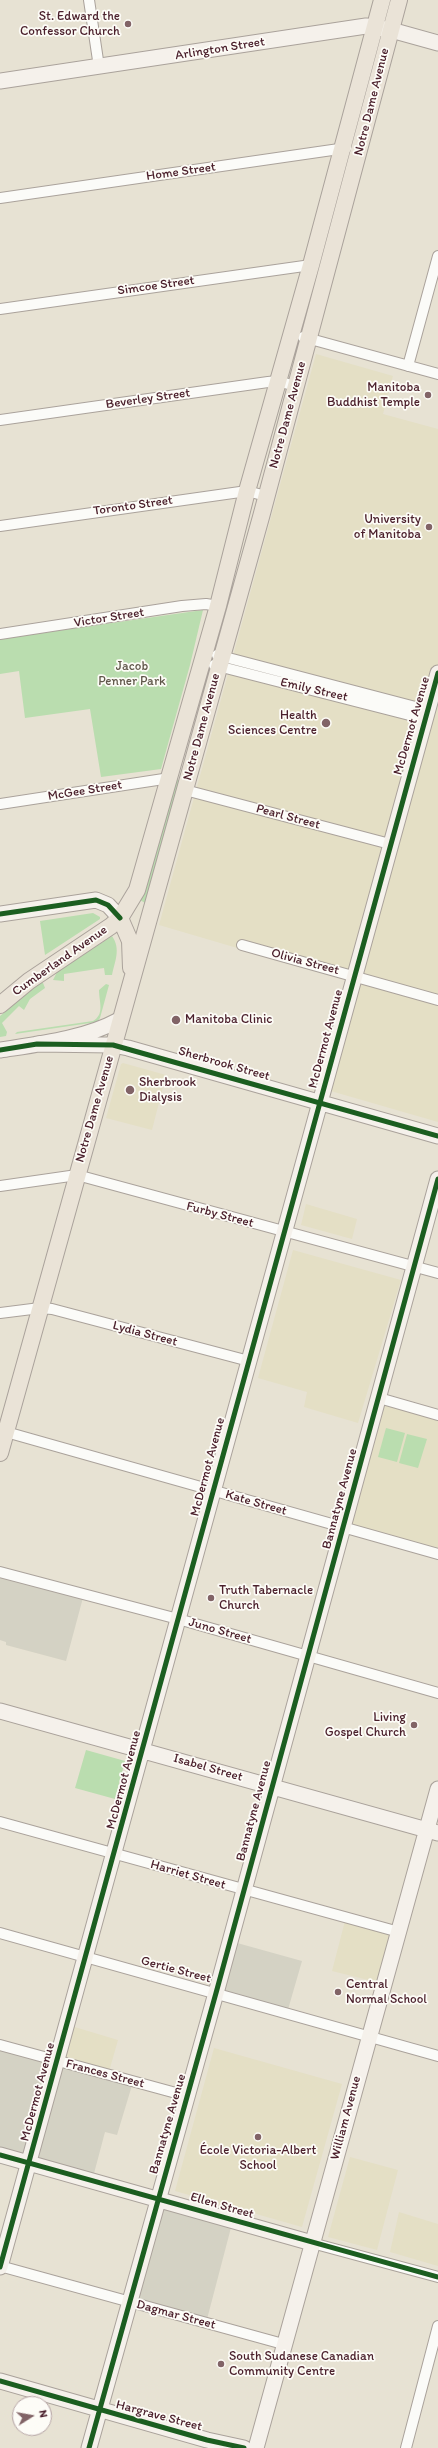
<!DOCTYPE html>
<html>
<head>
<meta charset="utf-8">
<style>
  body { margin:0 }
  #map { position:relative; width:438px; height:2448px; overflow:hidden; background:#e7e2d3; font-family:Itim,sans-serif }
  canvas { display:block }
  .north { position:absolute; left:12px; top:2396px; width:40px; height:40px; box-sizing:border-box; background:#fdfcf7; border:1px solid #b5a4a5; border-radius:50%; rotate:79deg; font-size:11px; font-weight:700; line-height:16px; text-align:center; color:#4a1f2b }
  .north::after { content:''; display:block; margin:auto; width:14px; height:18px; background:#816366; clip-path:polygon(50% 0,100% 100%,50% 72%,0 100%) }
</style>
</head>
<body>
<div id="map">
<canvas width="438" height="2448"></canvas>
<div class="north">N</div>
</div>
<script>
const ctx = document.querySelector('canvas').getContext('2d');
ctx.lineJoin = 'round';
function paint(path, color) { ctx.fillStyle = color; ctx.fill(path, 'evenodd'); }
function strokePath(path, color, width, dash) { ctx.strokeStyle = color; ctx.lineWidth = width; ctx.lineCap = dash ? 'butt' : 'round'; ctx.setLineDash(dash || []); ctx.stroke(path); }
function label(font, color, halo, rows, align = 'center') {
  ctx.font = font + ' Itim,sans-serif'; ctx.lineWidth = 3.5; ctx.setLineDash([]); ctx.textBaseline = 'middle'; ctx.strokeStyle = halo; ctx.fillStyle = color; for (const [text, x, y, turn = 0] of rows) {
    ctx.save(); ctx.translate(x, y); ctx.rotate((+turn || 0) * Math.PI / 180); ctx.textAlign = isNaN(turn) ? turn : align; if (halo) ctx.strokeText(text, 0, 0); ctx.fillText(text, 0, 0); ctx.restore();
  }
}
const built = new Path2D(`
  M316 354 393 376 383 414 438 429V1122L317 1087 346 980 159 925Z
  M123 1063 166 1075 152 1130 106 1118 121 1064Z
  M306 1204 357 1219 352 1239 301 1225Z
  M293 1250 401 1280 358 1423 304 1407 307 1392 258 1378Z
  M385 1405 438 1420V1548L352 1525Z
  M346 1917 399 1932 384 1984 332 1971Z
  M68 2025 118 2040 108 2075 58 2062Z
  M214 2048 342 2084 302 2227 175 2191Z
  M350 2157 398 2170 377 2250 328 2237Z
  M399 2212 438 2224V2266L390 2252Z`);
const industrial = new Path2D(`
  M0 1572 84 1594 66 1661 6 1645V1642L0 1640Z
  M230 1941 302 1961 287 2013 216 1993Z
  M0 2045 133 2082 117 2135 105 2132 92 2181 0 2155Z
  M158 2199 233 2220 206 2323 129 2302Z`);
const green = new Path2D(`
  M203 610 190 665 161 769 101 777 90 709 25 718 19 671 0 674V639Z
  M175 779 179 780 145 903 140 900Z
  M93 913 100 917V919L45 955 40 921Z
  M112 936C121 949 115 961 112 975H105L104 968 64 974V981L53 980 57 972Z
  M40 983H43L45 988 30 999 24 1010 19 1006 2 1023 7 1032 6 1036 0 1037V1016Z
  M106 984 109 985 100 1018 97 1022 15 1034 17 1032 93 1021C105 1014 99 1002 99 990Z
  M386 1428 405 1433 397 1462 378 1457Z
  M407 1434 427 1439 418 1468 399 1463Z
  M86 1750 125 1761 115 1799 75 1788Z`);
const street = new Path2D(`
  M89 0 99 67
  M0 198 346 148
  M0 309 311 265
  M303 337 438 374
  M408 366 438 256
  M0 420 268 382 278 381 295 386
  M0 526 247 491 266 496
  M0 634 182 606 206 604 218 606
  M217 655 427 710
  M214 665 425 719
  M185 790 390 844
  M0 804 170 778
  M242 945 438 1000
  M0 1186 77 1175 438 1273
  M0 1313 40 1308 52 1309 249 1361
  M379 1398 438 1415
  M6 1432 438 1554
  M0 1572 178 1619 438 1693
  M0 1822 399 1932
  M0 1933 438 2056
  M0 2045 187 2096
  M312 2243 438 2277
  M0 2266 283 2344
  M406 2448 438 2326`);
const secondary = new Path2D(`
  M0 81 366 26 391 30 438 43
  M0 914 96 900 108 905 120 918
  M37 1044 113 1045 128 1048 438 1136
  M0 1050C39 1044 84 1039 119 1020
  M0 1711 438 1833
  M0 2155 312 2243
  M0 2267 438 673
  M0 2381 207 2440 244 2448
  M89 2448 216 1993 438 1179
  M256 2448 438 1789`);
const primary = new Path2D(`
  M120 918 130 941 131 968
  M0 1005 29 981 111 926 120 918 137 890 218 606 247 491 311 265 382 0
  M0 1453 261 517 399 0`);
const cycleway = new Path2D(`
  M0 914 96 900 108 905 120 918
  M0 1050 37 1044 113 1045 438 1136
  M0 2155 438 2277
  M0 2267 438 673
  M0 2381 207 2440 244 2448
  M89 2448 216 1993 438 1179`);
const markers = [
  [128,24,4,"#816366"],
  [428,395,4,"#816366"],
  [429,527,4,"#816366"],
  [326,723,5,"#816366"],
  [176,1020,5,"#816366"],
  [130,1090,5,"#816366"],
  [211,1598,4,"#816366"],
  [414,1725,4,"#816366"],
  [338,1992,4,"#816366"],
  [258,2137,4,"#816366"],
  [221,2364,4,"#816366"]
];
const poiNames = [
  ["St. Edward the",120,17],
  ["Confessor Church",120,32],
  ["Manitoba",420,388],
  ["Buddhist Temple",420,403],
  ["University",421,520],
  ["of Manitoba",421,535],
  ["Health",317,716],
  ["Sciences Centre",317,731],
  ["Manitoba Clinic",185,1020,"left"],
  ["Sherbrook",139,1083,"left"],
  ["Dialysis",139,1098,"left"],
  ["Truth Tabernacle",219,1591,"left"],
  ["Church",219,1606,"left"],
  ["Living",406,1718],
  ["Gospel Church",406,1733],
  ["Central",346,1985,"left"],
  ["Normal School",346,2000,"left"],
  ["École Victoria-Albert",258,2151,"center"],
  ["School",258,2166,"center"],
  ["South Sudanese Canadian",229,2357,"left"],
  ["Community Centre",229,2372,"left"]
];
const streetNames = [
  ["Arlington Street",220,49,-9],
  ["Notre Dame Avenue",372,102,-76],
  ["Home Street",181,172,-8],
  ["Simcoe Street",156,286,-8],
  ["Beverley Street",148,399,-8],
  ["Notre Dame Avenue",288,415,-75],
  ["Toronto Street",133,506,-8],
  ["Victor Street",109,618,-9],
  ["Emily Street",314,690,13],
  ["McDermot Avenue",412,726,-74],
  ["Notre Dame Avenue",202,727,-75],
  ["McGee Street",85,791,-9],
  ["Pearl Street",288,817,15],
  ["Cumberland Avenue",60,961,-35],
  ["Olivia Street",305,962,15],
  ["McDermot Avenue",326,1039,-75],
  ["Sherbrook Street",224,1064,16],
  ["Notre Dame Avenue",95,1109,-74],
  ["Furby Street",220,1215,15],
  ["Lydia Street",145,1334,15],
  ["McDermot Avenue",208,1467,-75],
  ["Bannatyne Avenue",340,1499,-75],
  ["Kate Street",256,1503,16],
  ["Juno Street",220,1631,16],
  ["Isabel Street",208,1768,16],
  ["McDermot Avenue",124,1780,-75],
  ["Bannatyne Avenue",254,1811,-75],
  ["Harriet Street",188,1875,16],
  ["Gertie Street",176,1970,15],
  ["Frances Street",105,2074,15],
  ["McDermot Avenue",38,2092,-75],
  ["William Avenue",346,2118,-75],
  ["Bannatyne Avenue",168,2124,-74],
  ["Ellen Street",222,2206,16],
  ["Dagmar Street",176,2315,15],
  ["Hargrave Street",159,2416,15]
];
const parkNames = [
  ["Jacob",132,667],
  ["Penner Park",132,682]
];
paint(built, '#e4dfc5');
paint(industrial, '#d4d2c4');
paint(green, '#baddaf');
strokePath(street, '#aaa29b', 12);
strokePath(secondary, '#aaa29b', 17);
strokePath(primary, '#aaa29b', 18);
strokePath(street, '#fbfbf8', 10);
strokePath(secondary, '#f5f1eb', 15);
strokePath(primary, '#eae3d7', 16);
strokePath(cycleway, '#1b5e20', 5);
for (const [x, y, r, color] of markers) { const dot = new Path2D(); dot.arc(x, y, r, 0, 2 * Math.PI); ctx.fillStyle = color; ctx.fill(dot); strokePath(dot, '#fdfcf7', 1.5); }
label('13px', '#4a1f2b', '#fdfcf7', poiNames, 'right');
label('13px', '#4a1f2b', '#fdfcf7', streetNames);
label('13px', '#60574a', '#fdfcf7', parkNames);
</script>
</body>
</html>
